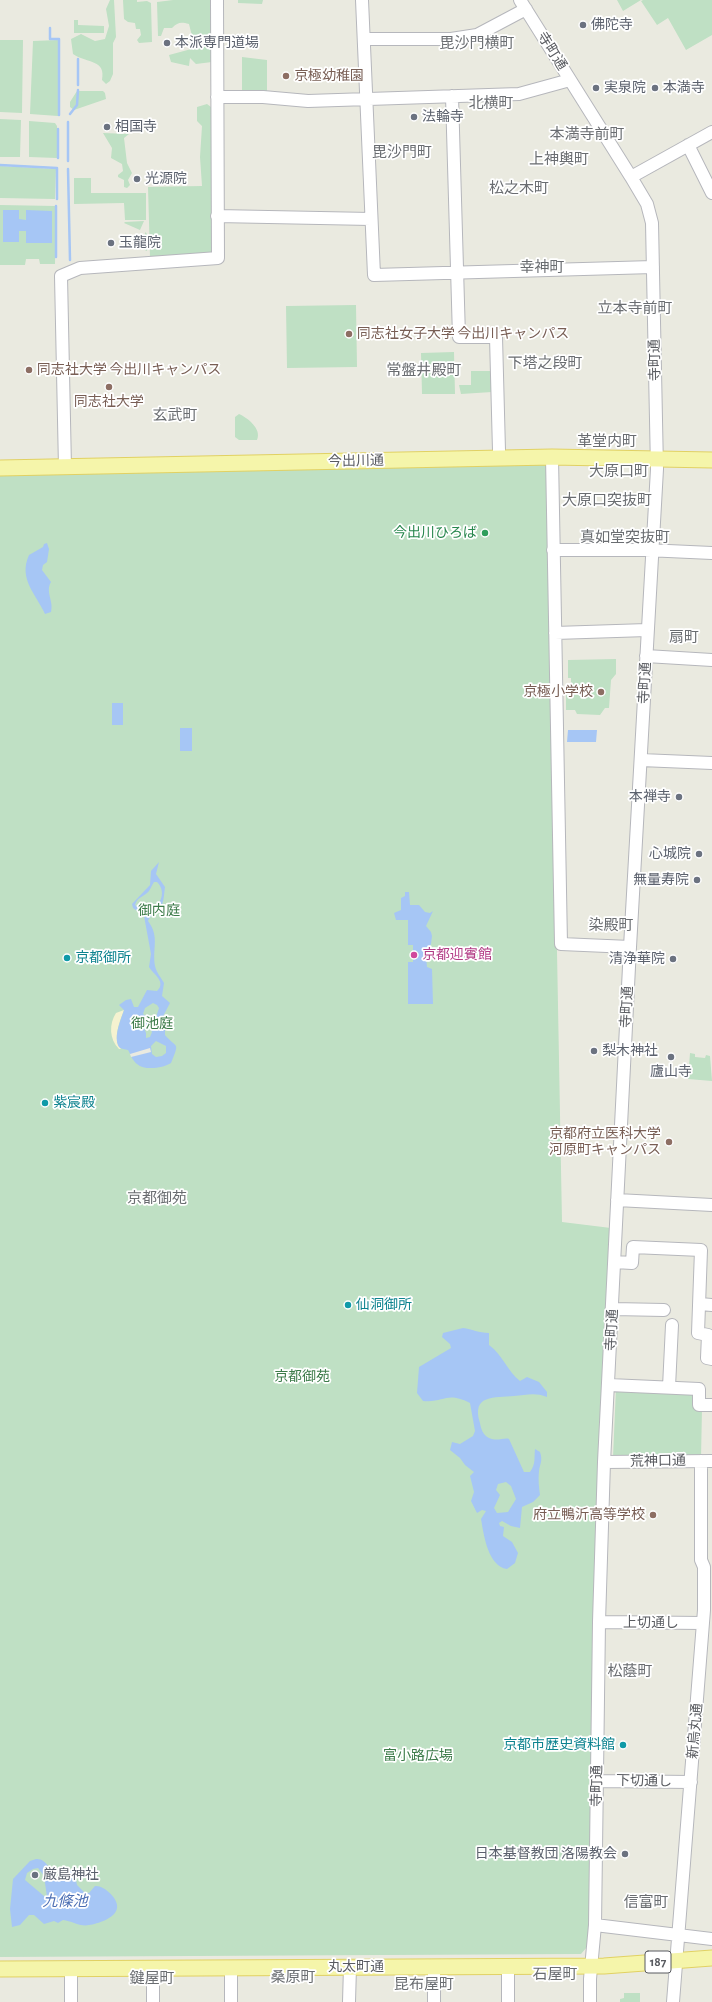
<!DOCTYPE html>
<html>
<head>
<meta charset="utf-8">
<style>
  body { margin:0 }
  canvas { display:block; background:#eaeae0 }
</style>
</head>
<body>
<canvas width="712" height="2002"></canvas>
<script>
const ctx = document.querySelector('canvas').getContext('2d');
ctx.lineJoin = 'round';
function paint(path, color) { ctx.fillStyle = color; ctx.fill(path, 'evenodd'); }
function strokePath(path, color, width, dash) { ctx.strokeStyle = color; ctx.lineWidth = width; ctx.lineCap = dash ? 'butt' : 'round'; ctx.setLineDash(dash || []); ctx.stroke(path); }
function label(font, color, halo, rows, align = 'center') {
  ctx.font = font + ' "Alegreya Sans","Noto Sans JP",sans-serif'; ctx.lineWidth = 3.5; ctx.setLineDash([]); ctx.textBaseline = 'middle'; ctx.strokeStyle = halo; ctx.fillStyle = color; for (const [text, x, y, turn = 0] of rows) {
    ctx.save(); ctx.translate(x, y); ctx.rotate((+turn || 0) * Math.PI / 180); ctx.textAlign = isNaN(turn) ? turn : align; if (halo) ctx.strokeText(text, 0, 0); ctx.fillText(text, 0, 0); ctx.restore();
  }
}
const green = new Path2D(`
  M110 0H114L116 37 113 43V74L110 81 106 84 102 80C106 59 88 64 73 54L71 39 81 34 95 41 105 39 109 26 106 9Z
  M123 0H137V2L147 1 151 3 152 42 139 43 137 40 141 35 140 29H136L135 23 128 22 124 19Z
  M173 0H212V62L196 64 190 58 189 66 171 62 169 55 195 48 189 24C181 22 178 22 172 28H164L161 36H158L157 2Z
  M238 0H263L262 4 238 3Z
  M617 0H641L623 11Z
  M643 0H712V35L686 50 668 18 657 25 641 1Z
  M74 20H78V25L104 26V33H74Z
  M0 40H23L22 113 0 112Z
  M58 40V116L30 114 33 41Z
  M242 57 267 60V91H242Z
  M77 91H103L105 93 106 99 74 110 70 107V102Z
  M207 104 211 107 212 113V253L150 257 148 187 202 186 200 157 202 126 197 121V107Z
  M0 119 21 120 20 157H0Z
  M29 121 55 123 57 126V158L29 157Z
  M103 133 129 134 124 138 127 163 132 173 128 180 130 185 127 188 124 187V180L118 177V175L123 171 122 164 111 158 112 148Z
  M0 166 56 169 55 199 0 198Z
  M74 178H91V193H146V220H125L124 203 74 204Z
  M0 205 56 206 55 264H40L39 259H26L25 265H0Z
  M144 221 140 230 124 223 125 222Z
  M145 232 147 234V251L138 247 137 241 139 237 145 235Z
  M356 305 357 367 287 368 286 306Z
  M454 352 455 394H422L421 353Z
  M471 371H493L492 392 461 394 459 385H471Z
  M239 414C248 418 262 429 257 440H239L235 437V417Z
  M548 464 562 1222 611 1228 591 1888 587 1947 581 1954 0 1957V475Z
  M616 659V674L611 680 609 708H605L600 715 577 714 575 710H566V691L569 684H571V678H568V660Z
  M690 1053 695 1054V1057L705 1058 706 1055 710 1056 712 1081 688 1079Z
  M616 1388 696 1391 702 1408 701 1459 613 1457Z
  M624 1993H640V2002H620V1999L624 1998Z`);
const sand = new Path2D(`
  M124 1010C120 1021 112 1039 121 1049H119C109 1039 109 1024 116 1013Z`);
const water = new Path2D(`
  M3 210H19V219L26 220V210L52 211V243H26V231H19V242H3Z
  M47 543 49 549 47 562 43 565 42 570 51 582C45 592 54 601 51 612L45 614C36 594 18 579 29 555L43 547 44 544Z
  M112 703H123V725H112Z
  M180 728H192V751H180Z
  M568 730H597L596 742H567Z
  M159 862 156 874 165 887C164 894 164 901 161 907 157 912 151 914 148 921 160 937 152 948 155 966 157 974 161 977 164 983L162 996 170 1003 160 1022 165 1025V1035C177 1049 180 1041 171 1063 163 1068 145 1071 137 1064 132 1060 131 1055 128 1050 125 1049 121 1049 119 1047 113 1037 121 1020 124 1010L119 1005 126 1000 131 999 134 1007H138L147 990 157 991C167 982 153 974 149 967L151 954 144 916 133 908 132 904 150 885 151 871ZM154 882H157C168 893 159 907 147 915L135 905C138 896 144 897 149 891 151 888 152 885 154 882ZM153 1003 157 1005 159 1008 156 1017 149 1019 143 1014 145 1008ZM148 1024 152 1032 150 1037 146 1038V1033L144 1028ZM156 1041 166 1046V1053L162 1056 156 1057 152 1054 151 1046Z
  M405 892H409L410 905H419L425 912 430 913 433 911 426 926 431 932 432 936 431 944 426 954 427 967 432 969 433 1004H408V962H413V945H408V920H396L394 913 401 910V898L405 896Z
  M463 1328C472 1329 479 1333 489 1333V1345C503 1355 507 1371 520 1381L527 1377 539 1382 547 1392V1397C535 1392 526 1395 514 1396 495 1398 471 1394 480 1423 481 1429 483 1435 489 1438 498 1442 504 1437 509 1439L524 1472H530C536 1464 534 1458 535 1449L540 1452C543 1461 540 1463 539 1471 538 1479 539 1488 540 1495L533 1502 522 1507 520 1528 511 1526 502 1521 499 1523 500 1526 504 1527 503 1536 512 1542 518 1553 515 1563 507 1569C488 1566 484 1536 481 1519L486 1511 482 1510 477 1513 471 1501 474 1492 470 1476 474 1472 465 1465 460 1458 450 1450 452 1442 460 1444 473 1436 475 1431 470 1403C446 1391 445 1403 423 1401L417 1393 419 1367 451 1348 450 1344 442 1337 443 1333ZM506 1482 511 1486 516 1499 508 1512 497 1513 494 1508 500 1495 496 1490 498 1484Z
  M36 1859C47 1858 50 1872 58 1879L63 1877 68 1871H72L75 1875 77 1885 85 1893H89L95 1886C104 1885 119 1899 117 1908 116 1918 97 1924 89 1925 80 1927 72 1921 63 1920L58 1923 54 1921 44 1924 34 1915H29L20 1925 12 1927 10 1909 13 1879 30 1861ZM38 1868 44 1876 47 1897 44 1896 25 1880 27 1873 33 1869Z`);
const pier = new Path2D(`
  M150 1048 151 1052 131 1057 130 1054Z`);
const stream = new Path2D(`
  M50 28V39H59V115
  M78 85V59
  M70 114 77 105 78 90
  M58 158V129
  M68 161V122
  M0 165 57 168V199
  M68 169 70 260
  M56 257V206`);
const minor = new Path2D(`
  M362 0 374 275 653 267
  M520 0 631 177 647 204 652 223 657 469 630 947 604 1462 599 1622 595 1925 590 1979V2002
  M364 39H451L477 35 526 9
  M452 96 459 337H496L499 451
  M217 97H263L308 101 519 94 570 80
  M688 145 712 193
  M631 177 712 132
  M217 216 371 219
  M552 457 561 944 630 947
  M65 468 61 276 80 268 218 258 217 0
  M553 550H646L712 553
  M555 633 647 630
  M646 656 712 660
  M641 760 712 763
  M617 1200 712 1205
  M615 1262 632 1263 633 1247 701 1250 698 1333 708 1335 707 1358 712 1359
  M700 1304 712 1305
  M613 1309 664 1310
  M609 1385 699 1389V1405H712
  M669 1387 672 1325
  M604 1462 712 1461
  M599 1622 703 1623
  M597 1781 691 1782
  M595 1925 712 1939
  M231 1968V2002
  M71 1969V2002
  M153 2002V1968
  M349 2002 350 1967
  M434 2002V1967
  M508 2002V1967
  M673 2002 704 1610V1567L701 1560V1461`);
const major = new Path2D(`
  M0 468 552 457 712 460
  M0 1969 604 1966 712 1958`);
const markers = [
  [583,25,4,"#6b7280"],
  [167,43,4,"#6b7280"],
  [286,76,4,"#8d6e63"],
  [596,88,4,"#6b7280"],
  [655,88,4,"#6b7280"],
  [414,117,4,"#6b7280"],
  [107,127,4,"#6b7280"],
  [137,179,4,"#6b7280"],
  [111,243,4,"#6b7280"],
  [349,334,4,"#8d6e63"],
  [29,370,4,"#8d6e63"],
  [109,387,4,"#8d6e63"],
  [485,533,4,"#2e9e5b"],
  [601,692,4,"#8d6e63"],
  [679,797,4,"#6b7280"],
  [699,854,4,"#6b7280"],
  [697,880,4,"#6b7280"],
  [414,955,4,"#d1479c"],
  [67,958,4,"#0f9aa8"],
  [673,959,4,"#6b7280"],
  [594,1051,4,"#6b7280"],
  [671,1057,4,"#6b7280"],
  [45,1103,4,"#0f9aa8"],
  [669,1142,4,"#8d6e63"],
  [348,1305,4,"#0f9aa8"],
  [653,1515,4,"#8d6e63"],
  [623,1745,4,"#0f9aa8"],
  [625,1854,4,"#6b7280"],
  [35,1875,4,"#6b7280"]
];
const shields = [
  [658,1962,26]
];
const shieldNames = [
  ["187",658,1962]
];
const worshipNames = [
  ["佛陀寺",591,25],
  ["本派専門道場",175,43],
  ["実泉院",604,88],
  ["本満寺",663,88],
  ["法輪寺",422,117],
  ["相国寺",115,127],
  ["光源院",145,179],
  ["玉龍院",119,243],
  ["本禅寺",671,797,"right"],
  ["心城院",691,854,"right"],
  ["無量寿院",689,880,"right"],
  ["清浄華院",665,959,"right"],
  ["梨木神社",602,1051],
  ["廬山寺",671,1072,"center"],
  ["日本基督教団 洛陽教会",617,1854,"right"],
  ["厳島神社",43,1875]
];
const streetNames = [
  ["寺町通",552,51,58],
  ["寺町通",655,360,-91],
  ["今出川通",356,461,-1],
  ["寺町通",645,683,-87],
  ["寺町通",627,1007,-87],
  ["寺町通",612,1330,-87],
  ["荒神口通",658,1461,-1],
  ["上切通し",651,1623],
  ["新烏丸通",695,1731,-85],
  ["下切通し",644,1781,1],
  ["寺町通",597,1786,-89],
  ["丸太町通",356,1967]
];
const educationNames = [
  ["京極幼稚園",294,76],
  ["同志社女子大学 今出川キャンパス",357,334],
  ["同志社大学 今出川キャンパス",37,370],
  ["同志社大学",109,402,"center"],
  ["京極小学校",593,692,"right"],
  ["京都府立医科大学",661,1134,"right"],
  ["河原町キャンパス",661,1150,"right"],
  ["府立鴨沂高等学校",645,1515,"right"]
];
const leisureNames = [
  ["今出川ひろば",477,533]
];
const parkNames = [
  ["御内庭",159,911],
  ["御池庭",152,1024],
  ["京都御苑",302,1377],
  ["富小路広場",418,1756]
];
const hotelNames = [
  ["京都迎賓館",422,955]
];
const cultureNames = [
  ["京都御所",75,958],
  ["紫宸殿",53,1103],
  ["仙洞御所",356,1305],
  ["京都市歴史資料館",615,1745,"right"]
];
const neighbourhoodNames = [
  ["毘沙門横町",477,43],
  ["北横町",491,103],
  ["本満寺前町",587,134],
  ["毘沙門町",402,152],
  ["上神輿町",559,159],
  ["松之木町",519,188],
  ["幸神町",542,267],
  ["立本寺前町",635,308],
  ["下塔之段町",545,363],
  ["常盤井殿町",424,370],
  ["玄武町",175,415],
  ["革堂内町",607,441],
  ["大原口町",619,471],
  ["大原口突抜町",607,500],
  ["真如堂突抜町",625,537],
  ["扇町",684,637],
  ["染殿町",611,925],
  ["京都御苑",157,1198],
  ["松蔭町",630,1671],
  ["信富町",646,1902],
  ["石屋町",555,1974],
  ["桑原町",293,1977],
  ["鍵屋町",152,1978],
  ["昆布屋町",424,1984]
];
const waterNames = [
  ["九條池",65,1901]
];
paint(green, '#bfe0c4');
paint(sand, '#f5f2d0');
paint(water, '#a6c6f5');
paint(pier, '#eaeae0');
strokePath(stream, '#a6c6f5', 2.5);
strokePath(minor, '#b6b7bc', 14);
strokePath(major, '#e1d163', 17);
strokePath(minor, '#fff', 12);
strokePath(major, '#f5f5aa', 15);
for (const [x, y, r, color] of markers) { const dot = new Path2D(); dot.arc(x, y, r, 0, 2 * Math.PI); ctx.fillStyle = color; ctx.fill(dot); strokePath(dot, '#fff', 1.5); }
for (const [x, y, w] of shields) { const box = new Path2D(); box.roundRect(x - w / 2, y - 11, w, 22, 3); ctx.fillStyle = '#fff'; ctx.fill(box); strokePath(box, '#595b60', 1); }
label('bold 13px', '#595b60', null, shieldNames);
label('14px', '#5b616d', '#fff', worshipNames, 'left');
label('14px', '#595b60', '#fff', streetNames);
label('14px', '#785e54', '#fff', educationNames, 'left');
label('14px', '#27864d', '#fff', leisureNames, 'right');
label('14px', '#3c7b49', '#fff', parkNames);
label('14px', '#b23c85', '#fff', hotelNames, 'left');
label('14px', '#0d838f', '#fff', cultureNames, 'left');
label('15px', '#6a6d71', '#fff', neighbourhoodNames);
label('italic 15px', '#4c6fb4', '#fff', waterNames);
</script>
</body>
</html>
